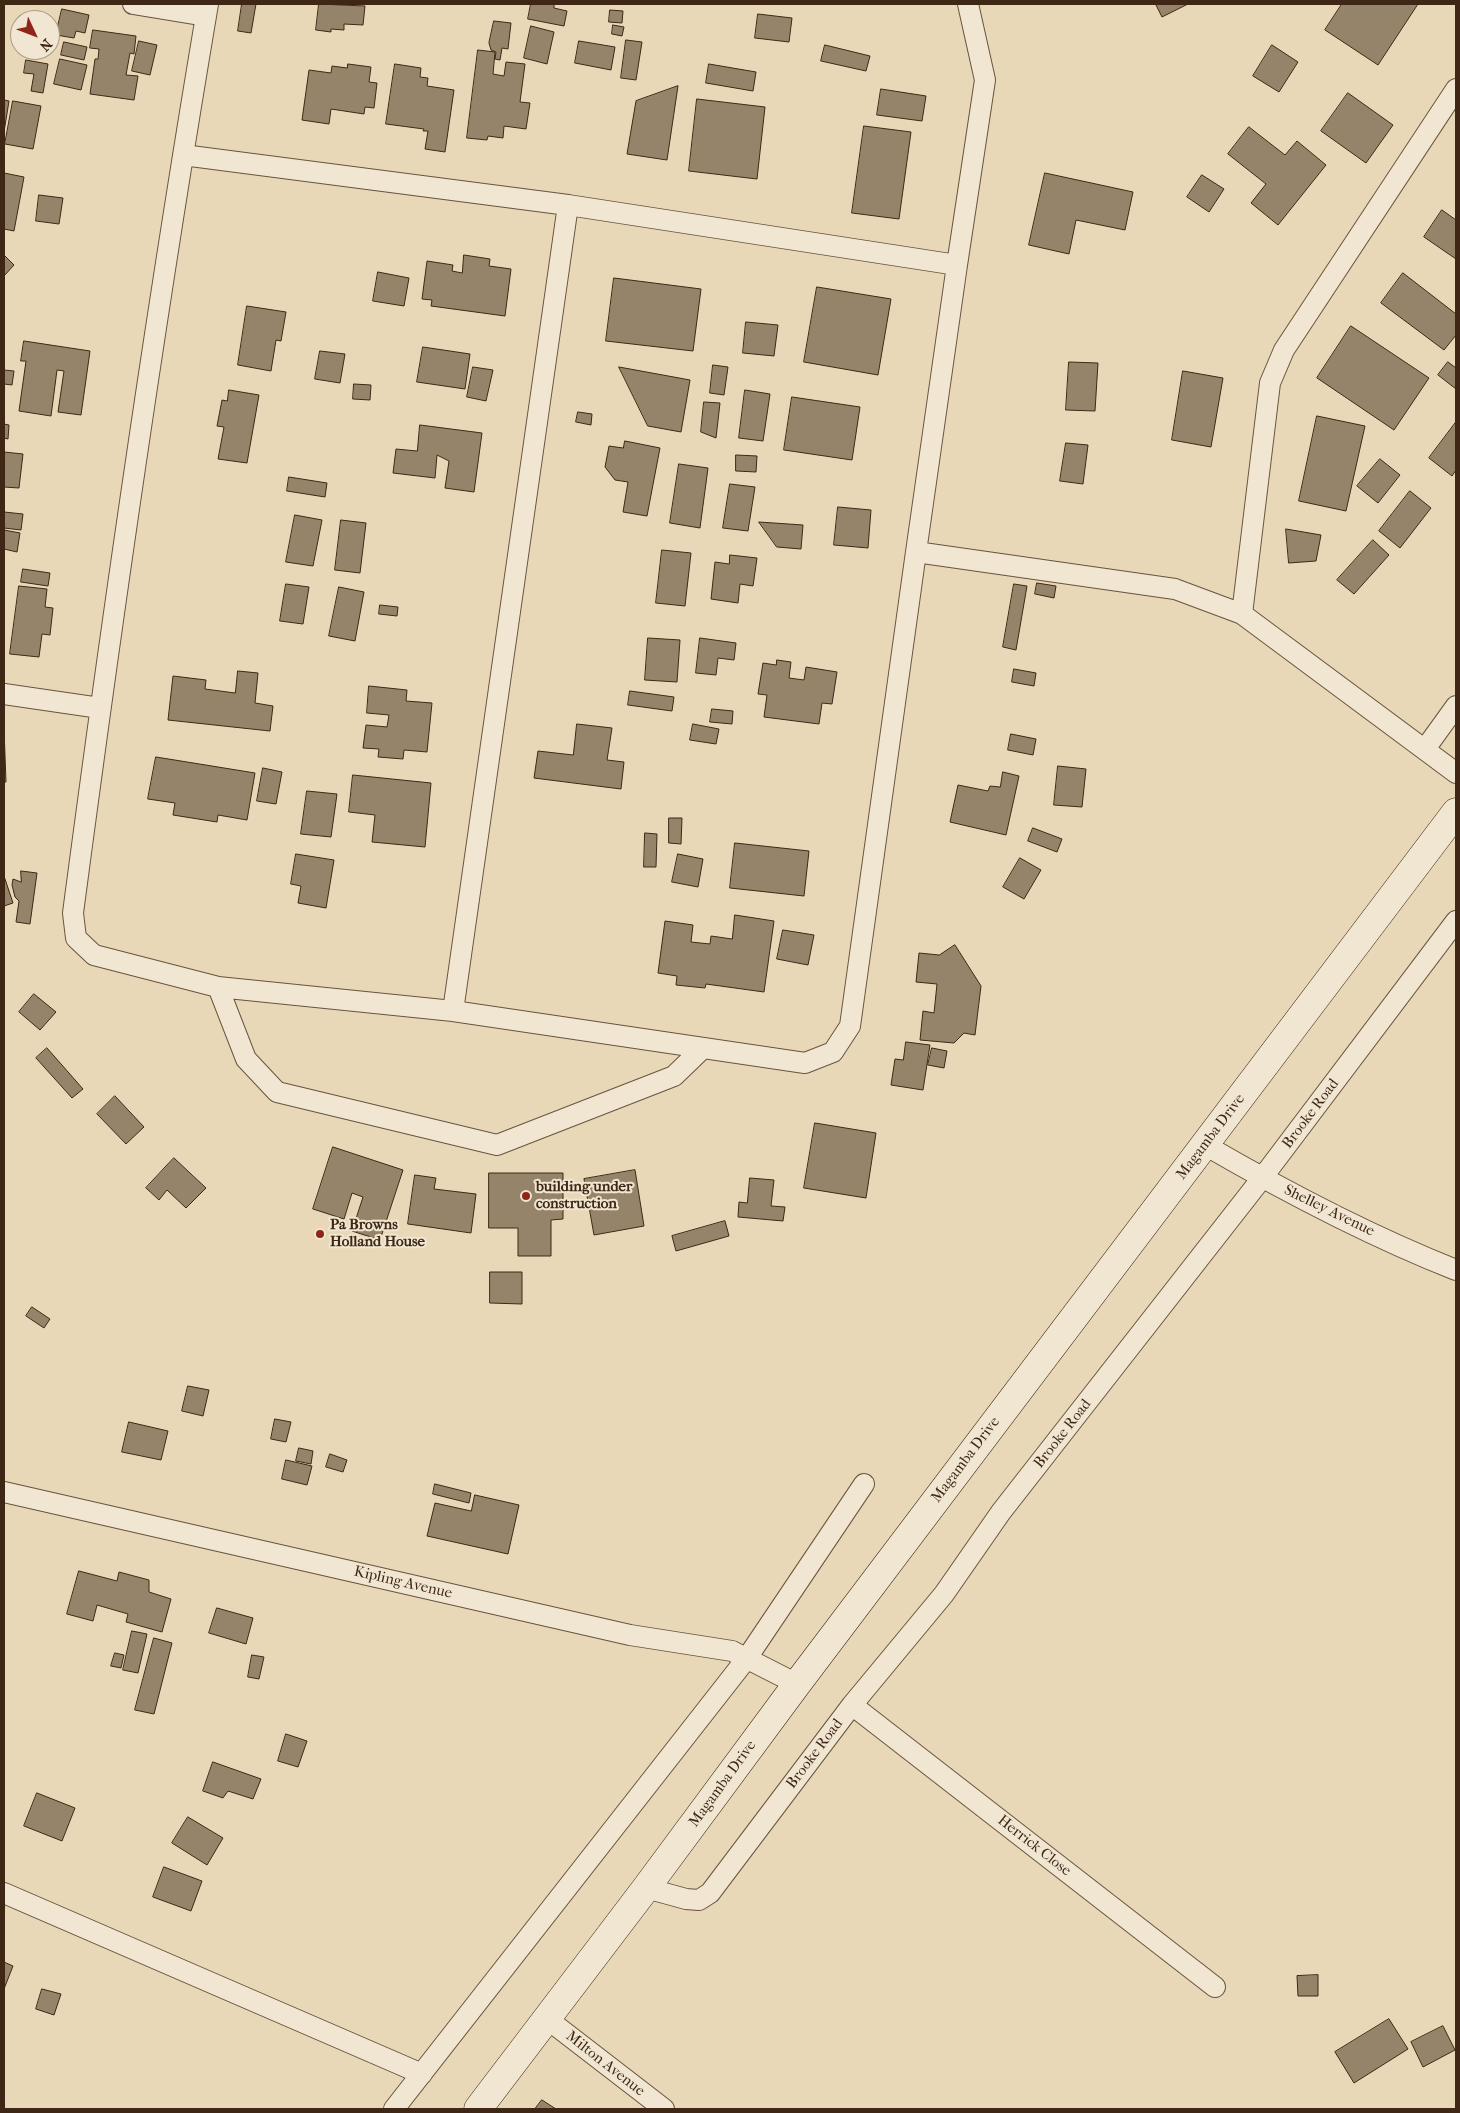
<!DOCTYPE html>
<html>
<head>
<meta charset="utf-8">
<style>
  body { margin:0 }
  #map { position:relative; width:1460px; height:2113px; overflow:hidden; background:#e8d8b8; font-family:"IM FELL French Canon",serif }
  canvas { display:block }
  .frame { position:absolute; inset:0; border:5px solid #3e2815; pointer-events:none }
  .north { position:absolute; left:10px; top:10px; width:50px; height:50px; box-sizing:border-box; background:#f0e6d1; border:1px solid #a99a86; border-radius:50%; rotate:133deg; font-size:14px; font-weight:700; line-height:20px; text-align:center; color:#3e2815 }
  .north::after { content:''; display:block; margin:auto; width:18px; height:22px; background:#8f2418; clip-path:polygon(50% 0,100% 100%,50% 72%,0 100%) }
</style>
</head>
<body>
<div id="map">
<canvas width="1460" height="2113"></canvas>
<div class="frame"></div>
<div class="north">N</div>
</div>
<script>
const ctx = document.querySelector('canvas').getContext('2d');
ctx.lineJoin = 'round';
function paint(path, color) { ctx.fillStyle = color; ctx.fill(path, 'evenodd'); }
function strokePath(path, color, width, dash) { ctx.strokeStyle = color; ctx.lineWidth = width; ctx.lineCap = dash ? 'butt' : 'round'; ctx.setLineDash(dash || []); ctx.stroke(path); }
function label(font, color, halo, rows, align = 'center') {
  ctx.font = font + ' "IM FELL French Canon",serif'; ctx.lineWidth = 4; ctx.setLineDash([]); ctx.textBaseline = 'middle'; ctx.strokeStyle = halo; ctx.fillStyle = color; for (const [text, x, y, turn = 0] of rows) {
    ctx.save(); ctx.translate(x, y); ctx.rotate((+turn || 0) * Math.PI / 180); ctx.textAlign = isNaN(turn) ? turn : align; if (halo) ctx.strokeText(text, 0, 0); ctx.fillText(text, 0, 0); ctx.restore();
  }
}
const building = new Path2D(`
  M242 4H256L251 33 238 31Z
  M319 4 365 6 363 25 344 24V30L331 29V32L316 30Z
  M531 4H554V8L567 11 564 26 528 19Z
  M1158 4H1188L1162 17 1156 5Z
  M1342 4H1418L1378 65 1325 30Z
  M62 9 89 15 85 33 76 31 74 38 56 35Z
  M610 10 623 11 622 23 609 22Z
  M758 14 792 18 789 42 755 38Z
  M494 21 511 23 508 49 502 48 500 60 495 59 496 52 491 50 489 43Z
  M613 25 624 27 622 36 612 34Z
  M531 26 554 32 547 64 524 58Z
  M93 30 136 36 134 54 130 53 126 75 138 76 134 100 90 94 95 59H98L99 49 90 48Z
  M626 40 642 42 636 80 621 78Z
  M139 41 157 45 150 75 132 71Z
  M579 41 615 47 611 70 575 63Z
  M64 42 87 47 84 60 61 55Z
  M825 45 870 56 866 71 821 61Z
  M1272 45 1298 62 1279 92 1253 76Z
  M478 50 495 52 493 74 504 76 506 62 525 64 520 102 530 103 526 129 504 126 503 138 488 136 487 140 467 138Z
  M60 59 87 65 81 90 54 84Z
  M26 60 48 64 43 93 31 91 34 74 24 73Z
  M348 64 371 67 369 82 377 83 374 108 365 107 364 114 331 109 329 124 302 120 309 70 331 73 332 66 347 68Z
  M395 64 421 68 420 77 428 78 427 86 454 90 445 152 425 149 428 131H423L424 129 386 124Z
  M709 64 756 72 753 91 706 83Z
  M678 86 667 160 627 154 636 101Z
  M881 89 926 96 922 121 877 115Z
  M1348 93 1393 125 1366 163 1321 131Z
  M697 99 765 107 757 179 689 171Z
  M4 100 9 101 4 132Z
  M13 101 41 106 33 149 5 144Z
  M864 126 911 132 899 219 852 213Z
  M1249 127 1285 155 1297 141 1326 165 1278 225 1251 203 1266 184 1228 154Z
  M4 173 24 177 14 231 4 229Z
  M1045 173 1133 192 1125 230 1076 220 1069 254 1029 245Z
  M1202 175 1224 189 1209 212 1187 197Z
  M39 195 63 198 59 224 36 221Z
  M1442 210 1456 220V259L1424 237Z
  M4 255 14 265 4 276Z
  M464 255 490 259 489 266 511 269 505 316 431 306 432 300 422 299 427 261 453 265 452 271 462 273Z
  M378 272 409 278 404 306 373 301Z
  M1403 273 1456 314V335L1444 350 1381 303Z
  M614 278 701 289 693 351 606 341Z
  M817 287 891 299 878 375 804 362Z
  M247 306 286 312 281 341 276 340 271 371 238 365Z
  M746 322 778 325 774 356 743 353Z
  M1351 326 1429 378 1394 430 1317 378Z
  M24 341 90 351 81 415 58 412 64 371 57 370 51 416 19 411 26 361H21Z
  M423 347 470 354 465 389 417 382Z
  M320 351 345 354 340 383 315 379Z
  M1069 362 1098 363 1095 411 1066 410Z
  M1448 362 1456 368V389L1438 375Z
  M713 365 728 367 724 395 710 393Z
  M473 367 493 370 486 401 467 397Z
  M619 367 690 380 681 432 648 426Z
  M4 370 14 371 12 385 4 384Z
  M1183 371 1223 378 1211 447 1172 440Z
  M354 384 371 385 370 400 353 399Z
  M229 390 259 395 247 463 218 459 224 427 217 426 222 400 227 401Z
  M745 390 770 394 763 441 739 438Z
  M792 397 860 407 852 460 784 450Z
  M704 402 720 403 716 438 701 432Z
  M578 412 592 414 591 425 576 422Z
  M1317 416 1365 426 1346 511 1299 501Z
  M1456 422V470L1452 476 1429 458Z
  M4 424 9 425 8 439 4 438Z
  M420 425 482 433 474 492 445 488 449 461 437 455 435 478 393 473 396 449 417 451Z
  M625 441 660 448 647 516 623 512 628 482 615 480 605 467 609 446 623 448Z
  M1066 443 1088 445 1083 484 1060 481Z
  M4 452 23 454 19 488 4 487Z
  M736 455 757 456 756 472 736 471Z
  M1380 459 1400 475 1378 503 1357 486Z
  M679 464 708 468 700 528 670 523Z
  M289 477 327 483 325 497 287 491Z
  M730 484 755 487 748 531 723 528Z
  M1410 491 1431 508 1400 548 1379 531Z
  M838 507 871 510 868 548 834 545Z
  M4 512 23 514 21 530 4 528Z
  M295 515 322 520 313 566 286 562Z
  M341 520 366 523 360 573 335 570Z
  M759 522 803 525 801 549 777 547Z
  M1286 529 1321 535 1316 561 1289 563Z
  M4 530 20 533 17 552 4 549Z
  M1373 540 1389 555 1354 594 1337 580Z
  M662 550 691 553 685 606 656 603Z
  M730 555 757 558 753 586 740 584 738 603 711 599 715 562 729 564Z
  M23 569 50 573 48 586 21 582Z
  M1037 583 1056 586 1054 598 1035 594Z
  M286 584 309 587 303 624 280 621Z
  M1014 584 1027 586 1016 650 1003 647Z
  M19 586 47 589 45 607 53 608 50 635 42 634 39 657 10 654Z
  M339 587 364 592 355 641 329 636Z
  M380 605 398 607 397 616 379 614Z
  M648 638 680 640 677 682 645 680Z
  M700 638 736 643 734 660 718 658 716 675 696 673Z
  M777 660 791 662 789 678 804 680 806 667 837 672 832 704 822 703 819 724 764 717 767 695 758 694 763 663 776 665Z
  M1014 669 1036 673 1034 686 1012 682Z
  M238 671 258 673 255 703 273 706 270 731 168 720 173 676 206 680 205 689 235 693Z
  M369 686 407 690 406 701 432 703 427 752 404 750 403 759 378 757 379 749 363 748 366 725 387 727 389 715 367 713Z
  M630 691 674 697 672 711 628 705Z
  M712 709 733 711 732 724 710 722Z
  M577 724 612 728 607 760 624 762 621 789 534 778 538 751 573 755Z
  M693 724 719 729 716 744 690 740Z
  M4 729 6 782H4Z
  M1011 734 1036 739 1033 755 1008 750Z
  M156 757 255 773 247 820 218 815 217 822 173 815 175 803 148 799Z
  M1058 766 1086 769 1082 807 1054 805Z
  M263 768 282 772 276 804 257 801Z
  M1003 772 1019 776 1006 835 950 822 958 785 988 791 990 786 1000 787Z
  M353 775 431 783 425 847 372 842 375 815 349 812Z
  M307 791 337 794 331 837 301 834Z
  M669 818H682L681 844 669 843Z
  M1033 828 1062 839 1057 852 1028 841Z
  M645 833 657 834 656 867H644Z
  M735 843 809 851 804 896 730 888Z
  M296 854 334 860 326 908 298 903 301 886 291 884Z
  M678 854 703 859 698 887 672 882Z
  M1020 858 1041 870 1024 899 1003 887Z
  M21 871 37 873 30 924 16 922 19 901 15 897 12 885 13 879 21 882Z
  M4 876 13 903 4 906Z
  M735 915 774 921 764 992 706 984 705 988 676 985 677 976 658 973 665 921 693 925 691 942 710 944 711 936 732 939Z
  M783 930 814 935 808 965 777 959Z
  M955 945 981 986 975 1035 964 1033 954 1043 920 1040 923 1011 934 1013 937 984 916 982 919 953 939 955Z
  M34 994 56 1012 40 1030 19 1012Z
  M906 1042 930 1045 923 1090 891 1085 895 1059 903 1060Z
  M47 1048 83 1089 72 1098 36 1058Z
  M932 1048 947 1051 944 1068 928 1065Z
  M115 1096 144 1127 126 1144 97 1114Z
  M815 1123 876 1133 866 1198 804 1188Z
  M333 1147 403 1170 380 1240 352 1231 363 1197 352 1193 344 1219 313 1209Z
  M174 1158 206 1188 186 1208 167 1190 159 1200 146 1188Z
  M635 1170 644 1226 594 1235 584 1179Z
  M489 1173H563V1219L551 1220V1256H518V1228H489Z
  M415 1175 436 1178 434 1189 476 1194 471 1233 408 1224Z
  M750 1178 774 1180 771 1206 785 1207 783 1221 738 1217 739 1202 747 1203Z
  M725 1221 729 1236 676 1251 672 1236Z
  M490 1272H522V1304L490 1303Z
  M32 1307 50 1319 44 1328 26 1316Z
  M188 1386 209 1390 203 1416 182 1411Z
  M275 1419 291 1422 286 1442 271 1439Z
  M129 1422 168 1431 161 1460 122 1452Z
  M299 1448 313 1451 311 1464 296 1461Z
  M330 1454 347 1460 343 1472 326 1467Z
  M286 1460 312 1466 307 1485 282 1479Z
  M435 1484 471 1493 469 1503 433 1494Z
  M475 1495 519 1505 508 1554 427 1536 435 1503 471 1511Z
  M79 1571 117 1581 119 1572 149 1580V1592L171 1599 162 1632 126 1622 128 1614 97 1605 93 1621 67 1614Z
  M217 1608 253 1618 246 1644 209 1633Z
  M132 1631 147 1634 138 1673 123 1670Z
  M154 1638 172 1643 154 1714 135 1710Z
  M115 1653 124 1655 121 1668 111 1666Z
  M252 1655 264 1657 259 1679 248 1677Z
  M286 1734 307 1741 298 1767 278 1761Z
  M213 1762 261 1779 253 1799 228 1791 223 1798 203 1791Z
  M37 1793 75 1808 62 1841 24 1826Z
  M188 1817 223 1838 207 1865 172 1843Z
  M164 1867 202 1881 191 1911 153 1897Z
  M4 1962 13 1966 4 1989Z
  M1318 1975V1996H1298L1297 1976Z
  M42 1989 61 1994 54 2015 36 2009Z
  M1389 2019 1408 2049 1354 2083 1335 2052Z
  M1443 2026 1455 2050 1423 2067 1411 2042Z
  M542 2100 556 2109H535Z`);
const street = new Path2D(`
  M133 4 206 16
  M208 4C157 306 113 610 73 913L76 938 94 955 218 987 453 1011 805 1063 833 1052 850 1026 916 552 1175 589 1242 614 1456 773
  M183 155 568 205 957 265 916 552
  M957 265 985 80 968 4
  M1242 614 1270 383 1284 350 1456 89
  M4 694 100 708
  M1425 749 1456 706
  M218 987 246 1059 277 1092 497 1145 674 1076 703 1048
  M453 1011 568 205
  M1205 1145C1286 1192 1370 1236 1456 1270
  M4 1492 630 1635 732 1651 797 1684
  M852 1705 1215 1987
  M646 1888 686 1899 699 1900 710 1893 852 1705 944 1594 1001 1512 1262 1178 1456 921
  M4 1893 422 2074
  M546 2018 664 2109
  M394 2109 747 1658 864 1484`);
const secondary = new Path2D(`
  M478 2109 646 1888 797 1684 1456 812`);
const markers = [
  [526,1196,5,"#8f2418"],
  [320,1234,5,"#8f2418"]
];
const streetNames = [
  ["Brooke Road",1311,1114,-53],
  ["Magamba Drive",1211,1137,-53],
  ["Shelley Avenue",1329,1211,26],
  ["Brooke Road",1063,1434,-52],
  ["Magamba Drive",966,1460,-53],
  ["Kipling Avenue",403,1583,13],
  ["Brooke Road",815,1754,-53],
  ["Magamba Drive",723,1784,-54],
  ["Herrick Close",1034,1846,38],
  ["Milton Avenue",605,2064,38]
];
const poiNames = [
  ["building under",536,1187],
  ["construction",536,1204],
  ["Pa Browns",330,1225],
  ["Holland House",330,1242]
];
paint(building, '#96846a');
strokePath(building, '#3e2815', 1);
strokePath(street, '#68543e', 22);
strokePath(secondary, '#3e2815', 29);
strokePath(street, '#f0e6d1', 20);
strokePath(secondary, '#f0e6d1', 28);
for (const [x, y, r, color] of markers) { const dot = new Path2D(); dot.arc(x, y, r, 0, 2 * Math.PI); ctx.fillStyle = color; ctx.fill(dot); strokePath(dot, '#f0e6d1', 2); }
label('15px', '#3e2815', '#f0e6d1', streetNames);
label('bold 15px', '#3e2815', '#f0e6d1', poiNames, 'left');
</script>
</body>
</html>
